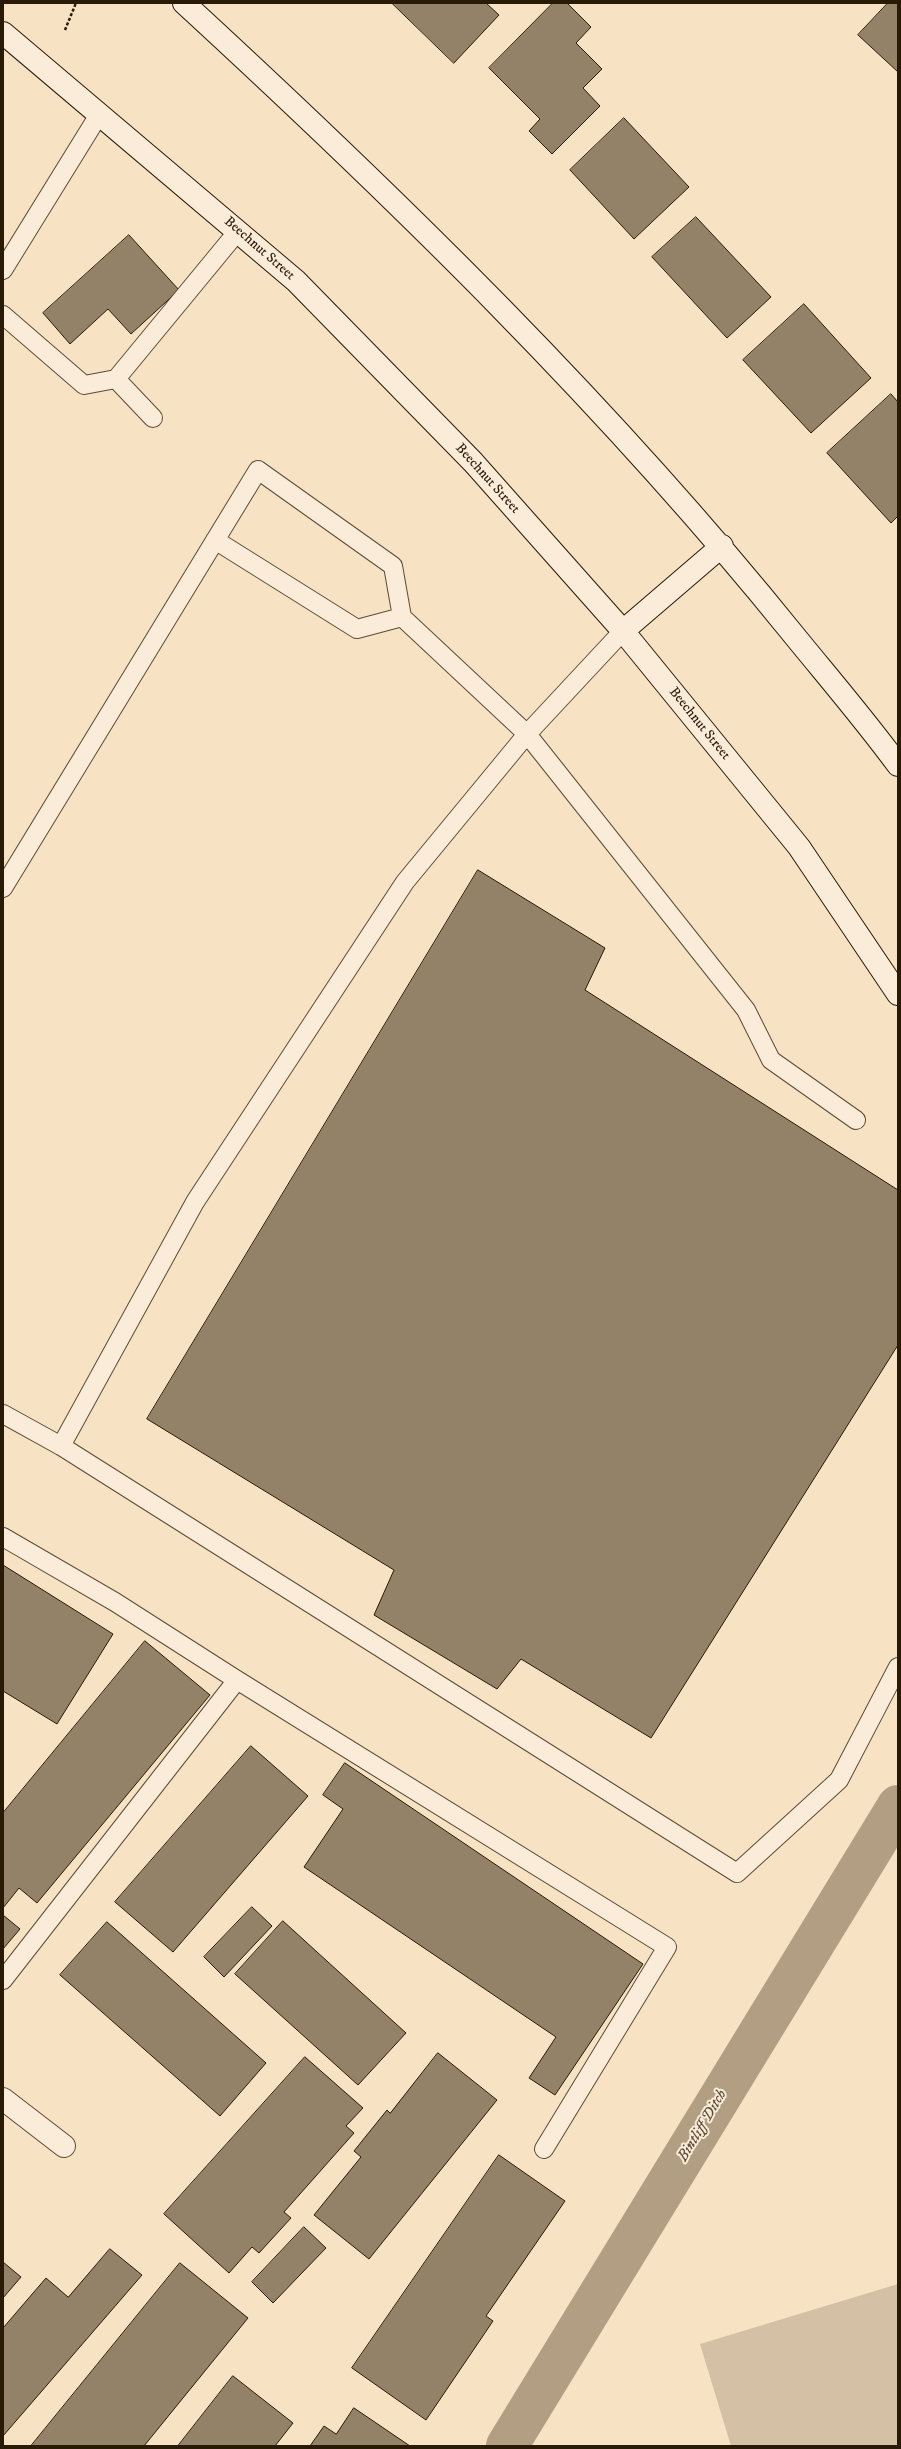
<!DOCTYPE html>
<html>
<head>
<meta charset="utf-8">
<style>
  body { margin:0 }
  #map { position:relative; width:901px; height:2449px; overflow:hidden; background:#f7e2c4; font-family:"IM FELL DW Pica",serif }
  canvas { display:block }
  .frame { position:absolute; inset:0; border:4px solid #281a05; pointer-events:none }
</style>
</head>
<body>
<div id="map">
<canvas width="901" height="2449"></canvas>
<div class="frame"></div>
</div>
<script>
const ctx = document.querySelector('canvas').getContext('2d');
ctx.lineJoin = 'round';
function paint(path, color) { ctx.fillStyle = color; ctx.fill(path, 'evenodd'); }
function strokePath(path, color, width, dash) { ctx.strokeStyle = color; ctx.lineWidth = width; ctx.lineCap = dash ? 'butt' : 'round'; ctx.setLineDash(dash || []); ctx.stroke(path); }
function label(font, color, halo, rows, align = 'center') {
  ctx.font = font + ' "IM FELL DW Pica",serif'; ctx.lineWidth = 4; ctx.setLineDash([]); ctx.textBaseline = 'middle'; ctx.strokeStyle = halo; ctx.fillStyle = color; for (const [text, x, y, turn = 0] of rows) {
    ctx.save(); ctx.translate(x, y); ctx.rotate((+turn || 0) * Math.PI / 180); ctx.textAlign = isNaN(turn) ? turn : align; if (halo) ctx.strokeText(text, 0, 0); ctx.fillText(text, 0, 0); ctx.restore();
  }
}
const green = new Path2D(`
  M898 2284V2446H731L700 2344Z`);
const canal = new Path2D(`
  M507 2446 898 1806`);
const building = new Path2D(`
  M392 3H486L499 15 454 63Z
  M553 3H567L591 27 576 43 602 69 583 88 600 106 552 154 529 131 540 119 489 68Z
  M888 3H898V72L858 35Z
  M624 118 689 187 634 239 570 170Z
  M696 217 771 297 727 338 652 257Z
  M129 235 179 290 131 334 108 309 70 344 43 313Z
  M804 304 871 378 811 433 743 360Z
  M891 394 898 402V516L891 523 827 453Z
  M478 870 605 948 585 990 898 1190V1345L651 1738 521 1659 497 1689 374 1615 394 1570 147 1419Z
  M3 1565 113 1634 57 1724 3 1691Z
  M145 1641 210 1695 37 1903 19 1888 3 1908V1813Z
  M251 1746 308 1796 173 1952 115 1902Z
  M345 1763 643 1964 555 2095 529 2078 556 2037 304 1867 343 1809 323 1795Z
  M252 1907 272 1926 224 1977 204 1957Z
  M3 1915 20 1929 3 1949Z
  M283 1921 406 2033 358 2085 235 1974Z
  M107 1922 266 2063 220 2116 60 1975Z
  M438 2053 497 2100 369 2259 314 2215 361 2157 354 2151 387 2110 390 2113Z
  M305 2057 363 2108 346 2126 354 2133 284 2212 291 2218 259 2253 252 2247 229 2273 164 2214Z
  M499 2155 565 2201 486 2316 493 2321 426 2420 352 2368Z
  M304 2227 326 2248 273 2303 252 2282Z
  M110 2249 142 2275 3 2436V2328L46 2278 68 2297Z
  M3 2262 21 2277 3 2298Z
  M180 2263 248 2318 144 2446H31Z
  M233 2376 293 2423 275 2446H178Z
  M354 2408 410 2446H310L324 2426 336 2434Z`);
const path = new Path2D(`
  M65 30 76 3`);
const lane = new Path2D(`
  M3 270 100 113
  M3 315 84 385 116 379 238 231
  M116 379 153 418
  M402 617 527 734 746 1010 771 1060 856 1120
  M3 888 258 470 393 566 402 617 357 629 215 540
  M3 1414 61 1446 737 1873 839 1780 898 1667
  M61 1446 195 1202 405 882 527 734 623 631
  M3 1537 115 1602 237 1680 667 1947 544 2149
  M3 1980 237 1680`);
const street = new Path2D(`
  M3 2099 64 2146`);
const secondary = new Path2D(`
  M184 3C399 201 609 406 793 634 828 677 865 720 898 765
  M3 33 296 281 473 462 623 631 799 847 898 994
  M623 631 722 546`);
const streetNames = [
  ["Beechnut Street",259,249,41],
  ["Beechnut Street",487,479,48],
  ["Beechnut Street",699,724,51]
];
const waterNames = [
  ["Bintliff Ditch",703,2126,-59]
];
paint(green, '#d4c0a4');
strokePath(canal, '#b19e83', 42);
paint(building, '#948268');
strokePath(building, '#281a05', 1);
strokePath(lane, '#5c4c35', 20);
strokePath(street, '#5c4c35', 24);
strokePath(secondary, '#281a05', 24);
strokePath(path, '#281a05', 2.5, [3, 2]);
strokePath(lane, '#faecd9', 18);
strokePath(street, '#faecd9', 22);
strokePath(secondary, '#faecd9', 22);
label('14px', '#281a05', '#faecd9', streetNames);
label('italic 15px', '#5f4f37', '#faecd9', waterNames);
</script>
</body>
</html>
